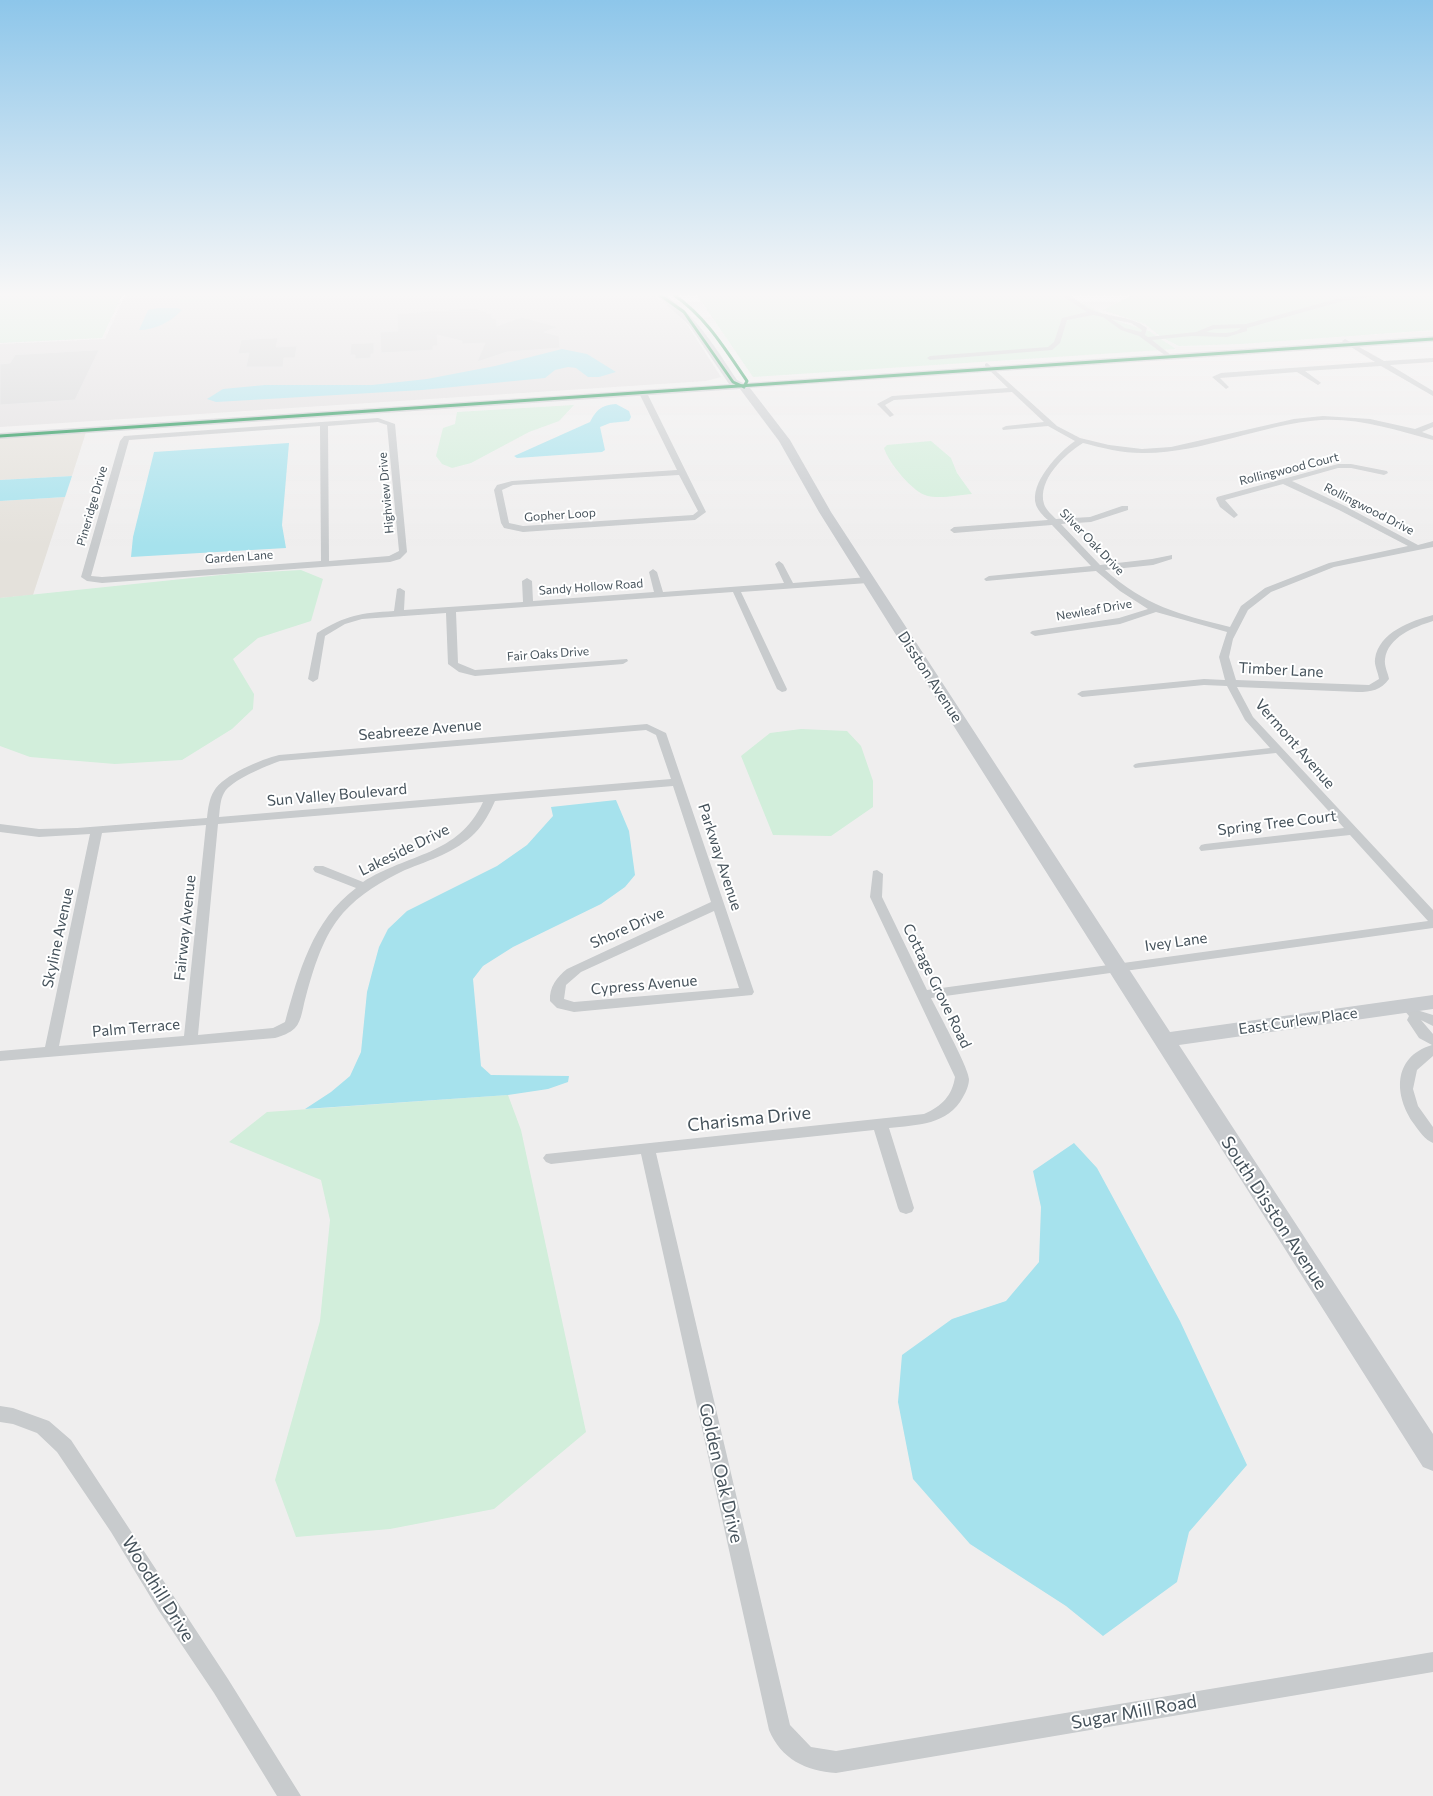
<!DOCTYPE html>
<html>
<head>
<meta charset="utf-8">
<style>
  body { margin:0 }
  canvas { display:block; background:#efeeee }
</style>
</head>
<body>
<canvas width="1433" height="1796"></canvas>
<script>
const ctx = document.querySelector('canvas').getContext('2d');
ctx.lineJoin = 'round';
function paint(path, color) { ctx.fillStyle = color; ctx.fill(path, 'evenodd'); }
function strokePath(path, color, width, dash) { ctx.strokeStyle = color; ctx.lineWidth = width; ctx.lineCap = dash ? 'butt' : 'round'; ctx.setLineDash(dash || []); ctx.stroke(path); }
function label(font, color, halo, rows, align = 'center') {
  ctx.font = font + ' Commissioner,sans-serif'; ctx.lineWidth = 4; ctx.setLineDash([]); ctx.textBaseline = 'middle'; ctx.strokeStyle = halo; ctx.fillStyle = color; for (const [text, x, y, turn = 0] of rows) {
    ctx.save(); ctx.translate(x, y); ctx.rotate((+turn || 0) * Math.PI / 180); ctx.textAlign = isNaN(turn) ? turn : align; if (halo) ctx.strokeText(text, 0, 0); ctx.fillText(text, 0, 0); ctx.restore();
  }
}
const commercial = new Path2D(`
  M86 432 72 476 0 480V437Z
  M65 497 33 595 0 598V501Z`);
const education = new Path2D(`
  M125 295H653L675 310 686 323 721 377 706 381 0 427V344L105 339Z`);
const green = new Path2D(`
  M0 295H122L102 338 0 343Z
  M180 295H245L243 299 177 302Z
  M697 295H1070L1078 301 1120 322 1149 331 1176 349 753 377Z
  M1133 295H1433V330L1241 344 1179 346 1161 337 1145 324 1103 310Z
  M574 405 559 421 529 432 471 463 452 468 442 464 436 456 443 428 455 424 457 412Z
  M931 441 951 458 957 473 972 494C960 495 939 499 928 496 913 493 888 462 884 448L887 445Z
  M301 570 323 579 311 621 258 638 233 659 254 694 253 709 232 729 182 760 115 764 30 757 0 746V598L230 574Z
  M801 729 847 731 861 746 873 781V807L831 836 773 835 741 756 770 733Z
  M508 1095 521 1130 586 1432 494 1509 390 1529 296 1537 275 1480 320 1321 330 1220 321 1180 229 1142 267 1112Z`);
const water = new Path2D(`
  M158 308H177L182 310C171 322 155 330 139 330L148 310Z
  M562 349 587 354 616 372 599 377H588L576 368 568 367 555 370 545 378 422 390 216 402 207 399 223 389 265 385H372L427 379 495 366Z
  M616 404 629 411 631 417 629 421 610 423 600 427 605 450 602 452 517 458 514 456 590 422C597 409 602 405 616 404Z
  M289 443 282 525 286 548 131 557 133 537 154 452Z
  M72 476 65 497 0 501V480Z
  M616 800 629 831 635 875 625 887 601 904 513 947 483 966 473 979 481 1066 491 1075 569 1076 568 1082 548 1089 508 1095 305 1109 331 1092 350 1076 361 1052 367 992 373 969 379 947 388 929 407 911 497 866 527 845 553 816 551 807Z
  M1074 1143 1097 1168 1180 1321 1247 1465 1189 1532 1177 1582 1103 1636 1066 1606 970 1544 913 1479 898 1402 902 1355 952 1319 1006 1301 1039 1262 1041 1207 1033 1171Z`);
const building = new Path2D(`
  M475 308 491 314 492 318H496L497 326 522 317 558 327 544 332 559 336 560 348 507 352 477 362 485 343 462 344V341L437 335 438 346H433V350L381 353 380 332 398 331 397 314Z
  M278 338 276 347 297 346 295 358H284L283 367H246L249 353 238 354 241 340Z
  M374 343V354H371V358L355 359V355H350L351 344Z
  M99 350 75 400 0 405V364L10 363 15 355Z`);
const street = new Path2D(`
  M1061 295C1072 294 1082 306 1092 310 1110 318 1130 315 1147 328L1145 335 1148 337 1196 332 1213 325 1246 324 1343 297 1386 295 1343 301 1247 328V331L1227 337 1192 336 1152 340 1172 356V358L1170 359 1139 336 1121 330 1103 317 1093 315 1067 320 1060 343 1052 350 930 360 927 358 930 356 1048 347 1054 342 1062 318 1087 312ZM1111 319 1131 323 1142 330 1141 332 1125 328ZM1241 328C1234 335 1217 333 1206 332L1214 329Z
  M1345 339 1384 361 1433 358V362L1390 365 1433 391V396L1381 366 1305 371 1320 382 1321 383 1318 385 1297 372 1220 378 1229 387 1226 389 1212 377 1221 373 1375 362 1343 342 1342 341Z
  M987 363 1057 426 1080 438 1109 445 1142 449 1171 447 1294 419 1323 416 1370 419 1415 429 1433 422V427L1422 432 1433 436V440C1396 430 1360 418 1321 420 1262 424 1201 454 1142 453 1122 453 1102 448 1083 443 1065 454 1037 480 1044 504 1046 510 1052 515 1056 519L1090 517 1122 506H1128V510L1091 522 1061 524 1100 565 1152 559 1172 555V559L1153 565 1105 570C1146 606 1178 614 1230 627L1241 606 1265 588 1329 563 1408 546 1339 510 1283 484 1225 500 1238 515 1234 518 1220 507 1216 499 1217 497 1338 464H1351L1387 471 1388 473 1384 475 1351 468H1338L1292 481 1345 506 1418 545 1433 541V547L1334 567 1271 592 1248 610 1233 639 1229 657 1236 680 1369 685 1379 679C1378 672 1374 665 1375 659 1379 632 1411 621 1433 615V621C1414 627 1388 637 1385 659 1384 666 1388 673 1389 679 1381 690 1371 692 1358 692L1237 687 1253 717 1433 910V928L931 998C938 1012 969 1068 969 1079 969 1085 966 1092 963 1097 948 1125 917 1125 889 1128L914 1208 912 1212 906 1214 900 1212 898 1208 874 1130 656 1153 790 1725 811 1747 836 1751 1433 1652V1672L836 1773C806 1771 781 1759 769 1730L641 1154 551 1164 546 1162 543 1158 546 1154 924 1114C942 1106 952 1096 955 1077L870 897 873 871 877 870 883 874 882 897 927 990 1428 921 1350 835 1201 851 1199 848 1201 845 1205 844 1344 828 1276 753 1135 768 1133 766 1135 764 1139 763 1270 748 1245 720 1227 686 1204 685 1082 697 1077 694 1082 691 1204 679 1225 680 1219 657 1227 632 1156 612 1120 624 1035 636 1030 633 1032 631 1119 618 1148 609 1120 591 1096 571 986 581 984 579 989 576 1091 566 1052 525 954 533 950 530 954 527 1048 520C1043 516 1038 510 1036 505 1029 483 1059 452 1075 441L1048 426 1003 430 1002 428 1006 426 1044 422 1012 392 894 400 885 405 894 415 890 417 877 404 892 396 1008 388 985 366V364Z
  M643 391 647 393 706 512 695 520 523 532 504 528 501 523 494 490 497 485 512 481 677 470 639 393ZM679 475 698 511 693 515 523 526 509 523 502 490 513 485Z
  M378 418 395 424 407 552 400 559 390 562 102 583 87 581 81 577 120 441 124 436ZM378 422 387 425 399 551 389 556 329 561 328 426ZM320 426 321 561 102 577 91 576 129 440Z
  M779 561 783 564 793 583 868 577 873 580 868 583 741 592 787 689 786 691 782 692 777 689 733 592 456 612 458 663 475 670 627 659 628 661 623 664 475 676 459 672 448 664 446 613 362 619 345 624 325 636 318 679 313 682 308 679 317 633C346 615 361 613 394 611L397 589 400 588 405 591 404 610 523 602 522 581 527 578 532 581 533 601 654 592 649 572 653 569 657 572 663 592 784 583 775 564Z
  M647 724 666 733 754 992 752 995 574 1012 557 1008 550 1001C549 987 557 977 567 969L711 902 673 786 495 801C490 812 484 824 475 833 456 852 430 860 405 870 382 881 360 894 343 913 323 936 314 967 306 996 303 1005 302 1021 295 1028 290 1033 282 1036 275 1038L0 1061V1051L45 1047 90 834 39 837 0 832V824L39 829 77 828 207 818C208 809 209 799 214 791 223 775 262 759 279 755ZM646 730 656 735 671 779 219 817C220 809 220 800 224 793 231 780 266 766 280 761ZM483 802C458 856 408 853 363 882L323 866H315L313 869 315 872 356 888C312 921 299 972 285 1022L273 1028 198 1035 218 824ZM206 825 184 1036 59 1046 102 833ZM714 911 739 988 574 1002 564 999 566 985 581 972Z
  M1411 1005 1420 1011 1433 1015V1026L1421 1020 1433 1034V1056L1417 1070 1413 1089 1418 1106 1433 1127V1143C1425 1140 1419 1131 1414 1124 1394 1096 1392 1057 1432 1045L1419 1038 1407 1020 1409 1016 1404 1010 1406 1007Z
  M0 1406 13 1408 49 1421 71 1440 228 1679 301 1796H277L214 1693 159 1611 111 1532 57 1452 37 1433 13 1424 0 1422Z`);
const secondary = new Path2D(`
  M656 295H665C697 316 716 349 737 380L743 383 1433 336V342L750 388 790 440 831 512 1170 1032 1433 995V1009L1179 1045 1433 1434V1471L1423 1467 903 646 819 512 779 441 740 389 0 439V433L729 384 689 325Z`);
const cycleway = new Path2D(`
  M660 295 684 312 733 382 744 387
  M674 295C706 317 725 349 747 381L744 387
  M0 436 1433 339`);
const farStreetnames = [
  ["Rollingwood Court",1289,469,-14],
  ["Highview Drive",386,493,-95],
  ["Pineridge Drive",92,506,-74],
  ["Rollingwood Drive",1369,509,27],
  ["Gopher Loop",560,515,-4],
  ["Silver Oak Drive",1092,542,46],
  ["Garden Lane",239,557,-4],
  ["Sandy Hollow Road",591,587,-4],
  ["Newleaf Drive",1094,610,-10],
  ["Fair Oaks Drive",548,654,-4]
];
const streetNames = [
  ["Timber Lane",1281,670,3],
  ["Disston Avenue",930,677,57],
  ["Seabreeze Avenue",420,730,-5],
  ["Vermont Avenue",1295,744,49],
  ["Sun Valley Boulevard",337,795,-5],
  ["Spring Tree Court",1277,823,-7],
  ["Lakeside Drive",404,850,-26],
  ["Parkway Avenue",720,857,72],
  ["Fairway Avenue",185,928,-84],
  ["Shore Drive",627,928,-24],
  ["Skyline Avenue",58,938,-78],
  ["Ivey Lane",1176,942,-8],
  ["Cypress Avenue",644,985,-5],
  ["Cottage Grove Road",937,986,64],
  ["East Curlew Place",1298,1021,-8],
  ["Palm Terrace",136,1028,-5]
];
const nearStreetnames = [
  ["Charisma Drive",749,1119,-6],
  ["South Disston Avenue",1274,1213,57],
  ["Golden Oak Drive",721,1473,77],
  ["Woodhill Drive",158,1589,58],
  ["Sugar Mill Road",1134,1712,-10]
];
paint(commercial, '#e4e1db');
paint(education, '#e1dfe0');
paint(green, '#d2eedb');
paint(water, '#a6e2ed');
paint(building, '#d5d6d7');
strokePath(building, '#e0e0e1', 1);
paint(street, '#c8cbcd');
paint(secondary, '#c8cbce');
strokePath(cycleway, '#00873e', 3);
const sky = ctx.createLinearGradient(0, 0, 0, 546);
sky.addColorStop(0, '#8dc6ea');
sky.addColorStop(0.54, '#f8f7f7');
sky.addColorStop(1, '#f8f7f700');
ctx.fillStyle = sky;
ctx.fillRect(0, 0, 1433, 546);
label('12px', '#45525b', '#fff', farStreetnames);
label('15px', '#45525b', '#fff', streetNames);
label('18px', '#45525b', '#fff', nearStreetnames);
</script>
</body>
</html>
